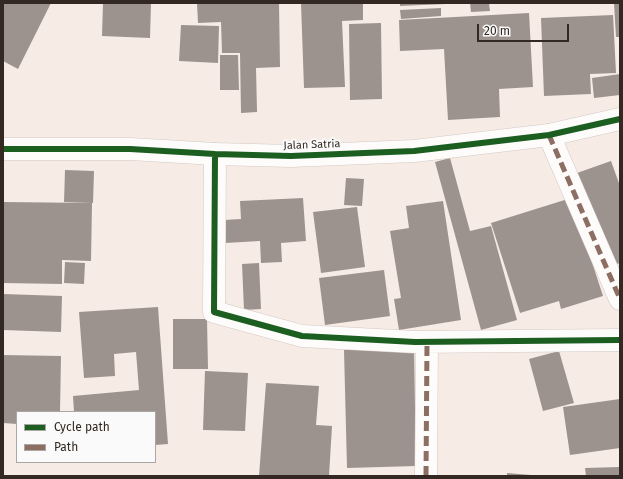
<!DOCTYPE html>
<html>
<head>
<meta charset="utf-8">
<style>
  body { margin:0 }
  #map { position:relative; width:623px; height:479px; overflow:hidden; background:#f6ebe5; font-family:"Fira Sans",sans-serif }
  canvas { display:block }
  .frame { position:absolute; inset:0; border:4px solid #332822; pointer-events:none }
  .legend { position:absolute; left:16px; top:411px; width:140px; height:52px; box-sizing:border-box; background:#fafafa; border:1px solid #aaa6a4; margin:0; padding:5px 7px; list-style:none; font-size:12px; color:#332822 }
  .legend li { display:flex; align-items:center; gap:8px; height:20px }
  .legend b { width:20px; border:1px solid #aaa6a4 }
  .scale { position:absolute; left:477px; top:24px; width:92px; height:18px; box-sizing:border-box; border:2px solid #332822; border-top:0; padding-left:5px; font-size:12px; line-height:14px; white-space:nowrap; color:#332822; -webkit-text-stroke:3px #fafafa; paint-order:stroke }
</style>
</head>
<body>
<div id="map">
<canvas width="623" height="479"></canvas>
<div class="frame"></div>
<ul class="legend">
<li><b style="height:5px;background:#1b5e20"></b>Cycle path</li>
<li><b style="height:5px;background:#8d6e63"></b>Path</li>
</ul>
<div class="scale">20 m</div>
</div>
<script>
const ctx = document.querySelector('canvas').getContext('2d');
ctx.lineJoin = 'round';
function paint(path, color) { ctx.fillStyle = color; ctx.fill(path, 'evenodd'); }
function strokePath(path, color, width, dash) { ctx.strokeStyle = color; ctx.lineWidth = width; ctx.lineCap = dash ? 'butt' : 'round'; ctx.setLineDash(dash || []); ctx.stroke(path); }
function label(font, color, halo, rows, align = 'center') {
  ctx.font = font + ' "Fira Sans",sans-serif'; ctx.lineWidth = 4; ctx.setLineDash([]); ctx.textBaseline = 'middle'; ctx.strokeStyle = halo; ctx.fillStyle = color; for (const [text, x, y, turn = 0] of rows) {
    ctx.save(); ctx.translate(x, y); ctx.rotate((+turn || 0) * Math.PI / 180); ctx.textAlign = isNaN(turn) ? turn : align; if (halo) ctx.strokeText(text, 0, 0); ctx.fillText(text, 0, 0); ctx.restore();
  }
}
const building = new Path2D(`
  M3 3H51L18 69 3 61Z
  M103 3H151L150 38 102 36Z
  M197 3H279L280 67 256 68 257 112 241 113 240 53H222L221 22 198 23Z
  M301 3H363V20L342 21 345 87 304 88Z
  M400 3H446V4L400 6Z
  M470 3H489L490 11 471 12Z
  M614 3H620V37H616Z
  M441 8V16L401 19 400 10Z
  M529 13 533 87 499 89 500 117 448 120 444 49 400 51 399 20Z
  M613 15 616 73 590 74 591 94 544 96 541 18Z
  M381 23 382 99 350 100 349 24Z
  M181 25 219 26 218 63 179 61Z
  M220 55H238L239 90H220Z
  M620 74V95L594 98 592 78Z
  M450 158 470 231 491 226 517 320 481 330 435 162Z
  M611 161 620 186V263L610 266 577 173Z
  M65 170 94 171 93 203 64 202Z
  M346 178 364 179 362 206 344 205Z
  M303 198 306 241 281 243 282 262 261 263 260 241 225 243 224 220 241 219 240 201Z
  M571 198 603 296 561 309 559 301 520 313 491 223Z
  M443 201 461 320 399 330 394 299 401 298 390 231 409 228 406 206Z
  M3 202 92 203 91 261 62 260V284L3 283Z
  M357 207 365 267 321 273 313 212Z
  M65 262 85 263 84 284 64 283Z
  M259 263 261 309 244 310 242 264Z
  M384 270 390 316 325 325 319 278Z
  M3 294 62 296 61 332 3 330Z
  M158 307 168 444 155 445V412H74L73 396 139 390 136 352 114 354 115 376 84 378 79 312Z
  M173 319H207L208 369H173Z
  M414 348 416 466 347 468 344 350Z
  M559 351 574 403 543 411 529 359Z
  M3 355 61 356 60 412H17V424L3 423Z
  M205 371 248 373 245 431 203 430Z
  M266 383 319 386 316 425 332 426 329 476H259Z
  M620 399V448L570 455 563 407Z
  M620 467V476H586L585 468Z
  M507 473 531 475V476H507Z`);
const street = new Path2D(`
  M549 135 620 299
  M215 154 214 312 302 336 415 342 620 340
  M426 476 427 342`);
const secondary = new Path2D(`
  M3 149H130L215 154 291 156 414 151 549 135 620 119`);
const quiet = new Path2D(`
  M549 135 620 299
  M426 476 427 342`);
const cycleway = new Path2D(`
  M3 149H130L215 154 291 156 414 151 549 135 620 119
  M215 154 214 312 302 336 415 342 620 340`);
const streetNames = [
  ["Jalan Satria",312,145,-2]
];
paint(building, '#9d938e');
strokePath(street, '#d2c8c3', 23);
strokePath(secondary, '#d2c8c3', 23);
strokePath(street, '#fefcfb', 22);
strokePath(secondary, '#fefcfb', 22);
strokePath(quiet, '#8d6e63', 5, [10, 5]);
strokePath(cycleway, '#1b5e20', 6);
label('11px', '#332822', '#fafafa', streetNames);
</script>
</body>
</html>
